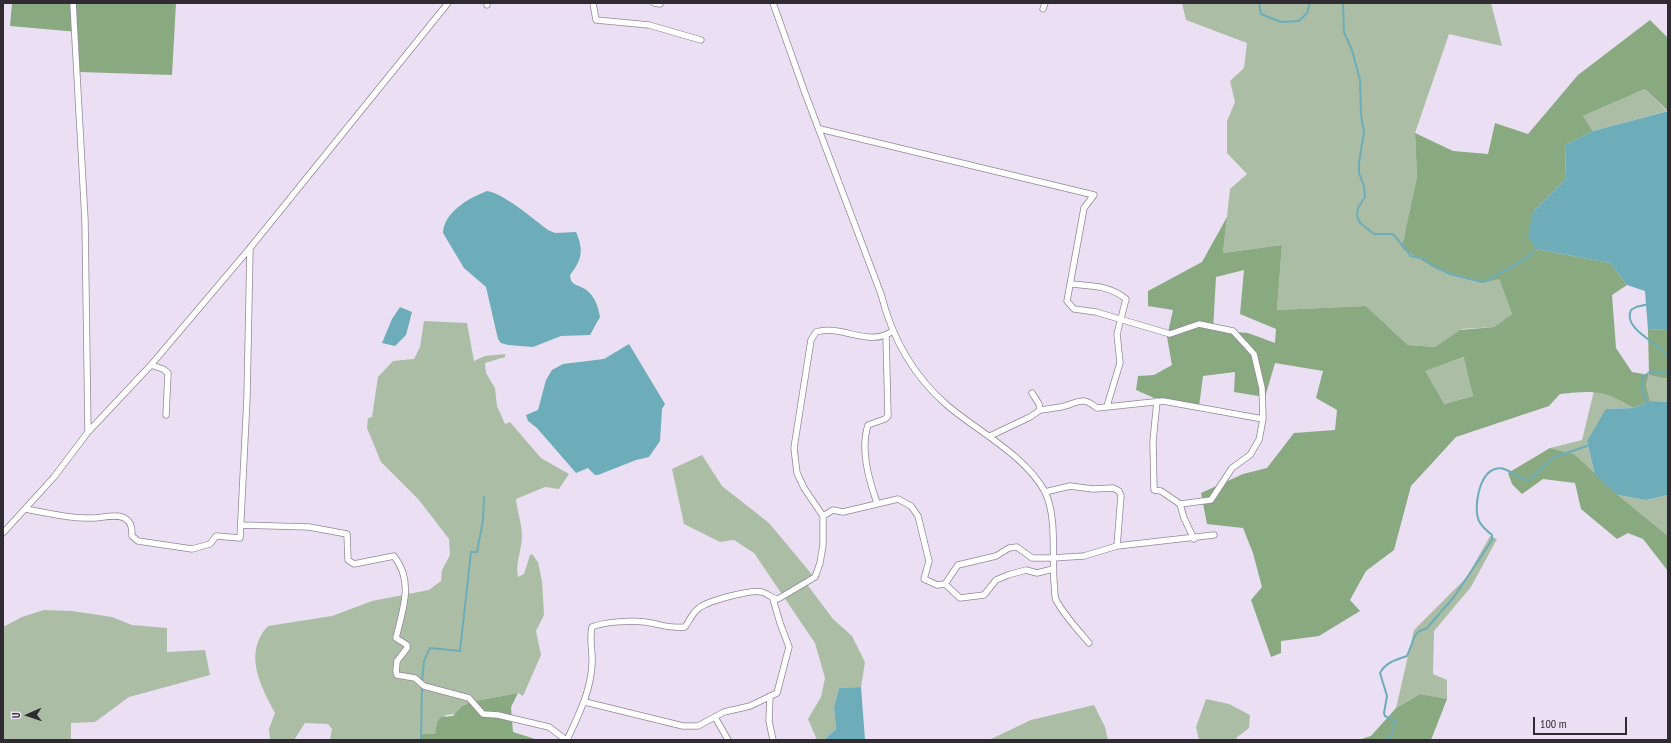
<!DOCTYPE html>
<html>
<head>
<meta charset="utf-8">
<style>
  body { margin:0 }
  #map { position:relative; width:1671px; height:743px; overflow:hidden; background:#eadff3; font-family:"PT Sans Narrow",sans-serif }
  canvas { display:block }
  .frame { position:absolute; inset:0; border:4px solid #302b33; pointer-events:none }
  .north { position:absolute; left:8px; top:695px; width:40px; height:40px; -webkit-text-stroke:3px #eadff3; paint-order:stroke; rotate:268deg; font-size:11px; font-weight:700; line-height:16px; text-align:center; color:#302b33 }
  .north::after { content:''; display:block; margin:auto; width:14px; height:18px; background:#302b33; clip-path:polygon(50% 0,100% 100%,50% 72%,0 100%) }
  .scale { position:absolute; left:1533px; top:717px; width:94px; height:18px; box-sizing:border-box; border:2px solid #302b33; border-top:0; padding-left:5px; font-size:12px; line-height:14px; white-space:nowrap; color:#302b33; -webkit-text-stroke:3px #eadff3; paint-order:stroke }
</style>
</head>
<body>
<div id="map">
<canvas width="1671" height="743"></canvas>
<div class="frame"></div>
<div class="north">U</div>
<div class="scale">100 m</div>
</div>
<script>
const ctx = document.querySelector('canvas').getContext('2d');
ctx.lineJoin = 'round';
function paint(path, color) { ctx.fillStyle = color; ctx.fill(path, 'evenodd'); }
function strokePath(path, color, width, dash) { ctx.strokeStyle = color; ctx.lineWidth = width; ctx.lineCap = dash ? 'butt' : 'round'; ctx.setLineDash(dash || []); ctx.stroke(path); }
const green = new Path2D(`
  M1182 3H1491L1502 46 1449 34 1415 133 1417 177 1409 216 1499 279 1512 314 1494 327 1462 329 1435 347 1408 345 1366 306 1277 310 1282 245 1223 253 1230 189 1247 174 1227 153V121L1235 102 1230 81 1244 68 1247 43 1186 20Z
  M1645 89 1667 111 1593 131 1583 116Z
  M424 321 467 323 474 361 485 356 505 354V357L485 363 486 373 495 388 497 406 505 424 510 422 541 458 569 474 559 489 545 487 516 499C517 512 522 523 522 536 522 550 515 563 518 577L524 574 530 555 532 554 538 562 542 581 544 615 536 631 541 655 523 696 518 693 470 702 461 707 455 714 446 715 437 722 435 734 420 736V740H330L332 729 328 724 305 723 294 740H270L269 729 275 713C260 685 243 653 268 626L332 616 372 601 429 590 441 581 442 570 450 555 449 539 419 500 381 462 367 428 368 418 372 417 378 377 393 361 414 359 420 347Z
  M1465 357 1473 396 1443 404 1424 371Z
  M1649 375 1668 379V402L1650 401 1646 385Z
  M1594 391 1614 396 1633 408 1607 409 1587 442 1595 475 1574 454 1550 448 1582 440Z
  M702 455 722 486 769 523 814 577 806 583 833 619 852 636 865 662 861 687 839 688 834 708 836 729 824 740H817L808 719 821 697 825 678 815 643 754 553 734 540 720 542 684 524 672 469Z
  M1618 495 1646 500 1668 495V536Z
  M1490 536 1497 539 1471 587 1434 631 1433 674 1447 680V699L1420 694 1396 708 1414 630 1467 577Z
  M44 610 72 611 112 617 132 625 167 628V652L205 650 210 675 129 697 95 722 71 723V740H3V627L22 617Z
  M1206 699 1229 704 1250 715 1249 728 1236 738 1238 740H1199L1196 727Z
  M1094 705 1105 727 1108 740H989L1031 720Z`);
const forest = new Path2D(`
  M12 3H176L172 75 79 72 78 32 10 26Z
  M1650 20 1668 38V111L1645 89 1583 116 1593 131 1565 145 1566 179 1533 212 1536 249 1610 263 1627 285 1612 295 1616 348 1632 372 1649 375 1648 330 1666 329 1668 332V379L1649 375 1646 385 1650 401 1633 408C1603 389 1595 391 1560 394L1549 406 1456 437 1411 486 1394 550 1366 571 1350 600 1360 611 1319 636 1281 641V653L1271 657 1251 600 1262 587 1253 553 1243 528 1207 524 1201 493 1243 474 1267 468 1294 433 1335 430 1337 410 1316 398 1323 371 1275 363 1265 397 1234 392 1235 372 1203 376 1199 407 1168 404 1136 390 1138 376 1154 375 1172 365 1167 337 1173 310 1148 306V291L1202 262 1227 217 1223 253 1282 245 1277 310 1366 306 1408 345 1435 347 1460 330 1494 327 1512 314 1499 279 1486 282 1438 270 1402 248 1417 177 1415 133 1453 151 1488 154 1495 123 1528 134 1578 75ZM1244 270 1240 314 1276 329 1275 343 1248 333 1213 330 1216 277ZM1464 357 1473 396 1444 404 1425 371Z
  M1550 448 1574 454 1618 495 1668 536V571L1643 539 1628 533 1617 539 1581 509 1575 483 1543 479 1522 494 1512 484 1508 473Z
  M518 693 511 707 513 732 538 740H420V736L424 734H435L437 722 441 717 453 716 461 707 470 702Z
  M1420 694 1447 699 1431 740H1358L1371 736 1396 708Z`);
const water = new Path2D(`
  M1668 111V332L1666 329 1648 330 1645 291 1627 285 1610 263 1536 249 1528 236 1533 212 1566 179 1565 145 1593 131Z
  M487 191C505 194 533 219 548 230L555 233 576 232C584 250 582 260 570 275 571 286 577 284 585 289 595 296 598 306 600 317L590 335 561 336 533 347 508 345 501 343 498 339 486 287 464 268 443 233C444 212 469 198 487 191Z
  M400 307 412 312 406 335 395 346 382 343 392 319Z
  M629 344 665 404 662 409 660 441 649 457 636 460 598 475H595L588 468 576 473 537 428 528 421 526 415 538 410 546 380 552 370 563 364 604 359Z
  M1650 401 1668 402V495L1646 500 1618 495 1595 475 1587 441 1606 409 1633 408Z
  M861 687 865 740H824L836 729 834 708 839 688Z`);
const stream = new Path2D(`
  M1259 3 1261 14 1281 22 1299 21 1307 13 1310 3
  M1343 3 1344 32 1352 50 1360 80 1361 115 1364 133 1359 162V173L1364 186 1365 197 1358 208 1357 216 1360 223 1374 234H1393L1411 256 1424 259 1431 265 1450 274 1482 282C1490 281 1495 275 1502 272 1516 265 1527 259 1538 247
  M1649 304 1636 307 1631 310C1622 329 1659 343 1668 356
  M1648 404 1642 389 1643 377 1651 371 1663 373 1668 371
  M422 682 424 661 430 648 460 651 471 552H477L483 520 484 497
  M421 740 422 687
  M1386 740 1391 736 1396 722 1385 716 1384 713 1387 696 1380 673C1386 662 1396 660 1407 656L1415 636 1418 632 1427 628 1454 597 1492 540V535C1487 531 1482 527 1479 521 1473 508 1479 474 1495 469 1509 465 1517 481 1529 480L1554 457 1590 445`);
const street = new Path2D(`
  M73 3 85 220 88 432
  M593 3 596 20 649 25 701 40
  M654 3 660 4
  M773 3 805 93 881 294C892 338 914 377 948 406 979 432 1026 456 1045 492 1057 516 1052 555 1054 582 1055 587 1054 595 1056 600 1064 615 1078 630 1089 643
  M487 5V3
  M1043 9 1045 3
  M820 129 1094 195 1084 208 1067 301 1074 309 1096 312 1170 334 1199 324 1233 331 1254 354 1262 388 1263 419 1259 440 1250 455 1232 468 1211 500 1180 504 1161 491 1154 490 1153 441 1157 401
  M1070 284C1090 286 1109 285 1126 299L1117 334 1120 363 1107 406
  M151 365 163 369 168 373 166 415
  M1040 410C1048 409 1057 408 1065 406 1081 401 1083 397 1097 408L1163 401 1263 419
  M990 436 1030 417 1040 410 1039 404 1032 393
  M877 503C869 480 860 450 868 425L885 419 888 416 886 335
  M1180 504 1184 518 1194 539
  M25 509C48 513 70 519 93 518 103 518 118 513 126 519 132 523 132 530 132 536L138 541 192 549 210 544 216 536 240 538 247 398 250 248
  M823 516 833 510 843 512 898 499 911 506 918 516 929 561 924 579 937 585 945 584 958 565 996 556 1009 548 1017 547 1032 558H1052L1084 556 1117 546 1121 496 1119 491 1113 488 1093 489 1070 486 1045 492
  M241 525 309 527 347 534 348 560 354 564 394 556C414 582 403 608 396 638L407 645V648L397 661 396 672 397 675 415 678 424 686 469 698 483 714 498 715 549 727 566 740
  M3 533 54 477 88 432 151 365 250 248 448 3
  M1117 546 1214 535
  M945 584 960 598 984 595 996 580 1008 575 1026 570 1037 573 1053 569
  M770 696 769 721 773 740
  M585 702 683 726H698L724 712 750 706 777 693 789 647 780 623 773 599
  M715 717 728 740
  M567 740C578 716 591 691 592 664 593 651 589 641 592 627 603 622 632 620 645 622 660 624 669 629 685 627 689 621 693 612 699 608 708 601 751 589 762 592 768 594 771 598 778 599L815 577 820 563 823 545V516L804 488 797 473 794 448 811 340 816 332C842 324 868 348 893 331`);
paint(green, '#abbea5');
paint(forest, '#89a981');
paint(water, '#6dacb9');
strokePath(stream, '#6dacb9', 2);
strokePath(street, '#92879a', 7);
strokePath(street, '#fff', 5.5);
</script>
</body>
</html>
